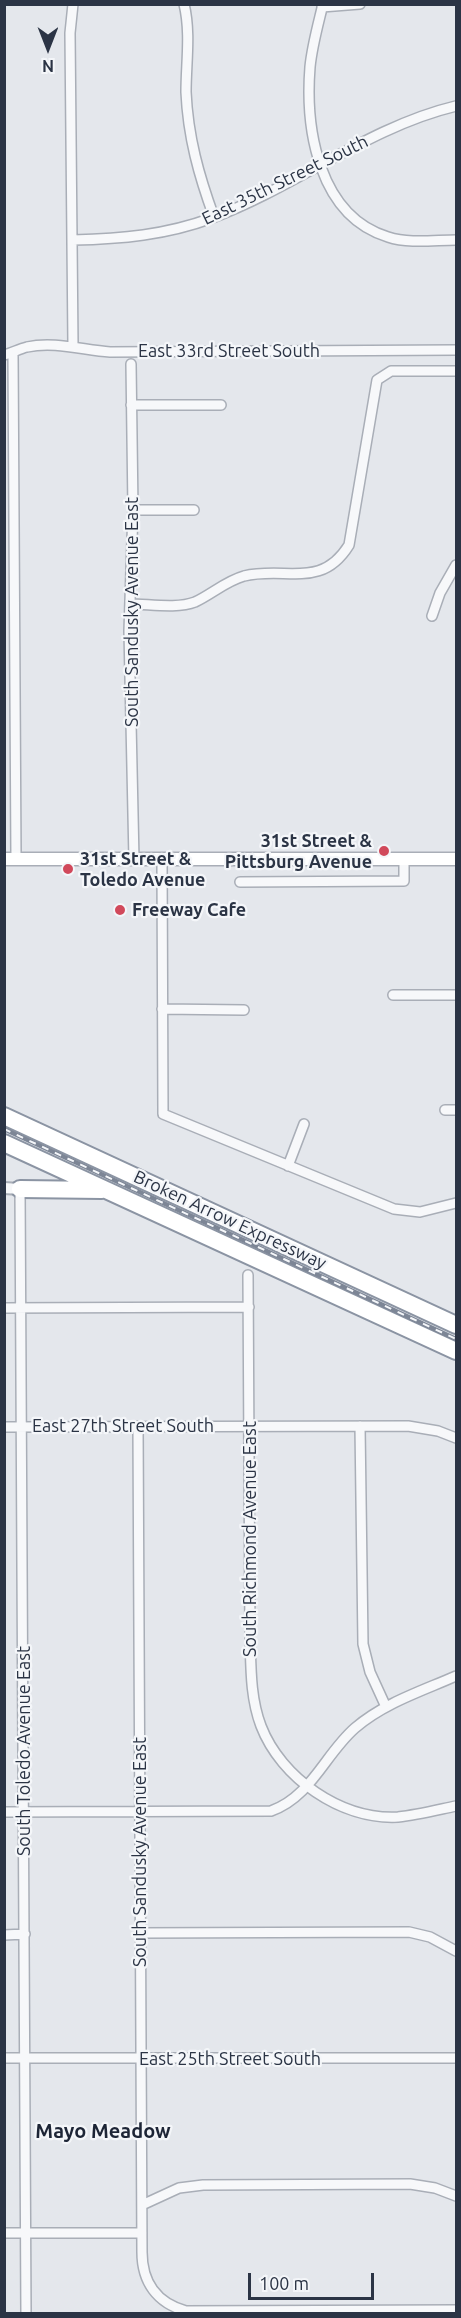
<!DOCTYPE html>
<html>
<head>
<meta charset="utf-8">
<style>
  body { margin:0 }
  #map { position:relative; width:461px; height:2318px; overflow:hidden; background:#e4e7ec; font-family:Ubuntu,sans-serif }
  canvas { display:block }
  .frame { position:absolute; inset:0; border:6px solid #2b3445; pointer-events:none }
  .north { position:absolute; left:18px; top:18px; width:60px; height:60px; -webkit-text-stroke:4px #f4f6f9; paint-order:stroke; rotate:180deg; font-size:16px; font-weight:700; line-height:24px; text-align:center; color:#2b3445 }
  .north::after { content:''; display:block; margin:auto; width:21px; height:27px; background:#2b3445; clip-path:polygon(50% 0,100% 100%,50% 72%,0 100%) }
  .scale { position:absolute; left:248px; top:2273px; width:126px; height:27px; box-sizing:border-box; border:3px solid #2b3445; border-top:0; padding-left:8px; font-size:18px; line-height:21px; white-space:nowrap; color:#2b3445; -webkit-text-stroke:4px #f4f6f9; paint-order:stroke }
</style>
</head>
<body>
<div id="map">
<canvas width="461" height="2318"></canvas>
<div class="frame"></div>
<div class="north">N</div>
<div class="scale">100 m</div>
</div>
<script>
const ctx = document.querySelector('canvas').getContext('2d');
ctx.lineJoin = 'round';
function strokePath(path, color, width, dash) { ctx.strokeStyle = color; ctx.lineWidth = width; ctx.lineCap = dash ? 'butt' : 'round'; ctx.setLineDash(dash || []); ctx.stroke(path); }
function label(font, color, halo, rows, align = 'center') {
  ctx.font = font + ' Ubuntu,sans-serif'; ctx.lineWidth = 4.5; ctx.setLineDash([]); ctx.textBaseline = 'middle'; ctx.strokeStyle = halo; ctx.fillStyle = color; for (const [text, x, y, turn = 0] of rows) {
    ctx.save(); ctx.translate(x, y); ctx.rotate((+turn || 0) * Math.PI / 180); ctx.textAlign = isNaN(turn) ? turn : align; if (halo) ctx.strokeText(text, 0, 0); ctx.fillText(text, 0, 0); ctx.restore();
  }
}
const minor = new Path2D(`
  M73 4 70 33 73 346
  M184 4C191 33 186 63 186 92 188 137 199 176 214 217
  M323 4C318 25 312 46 310 67 305 130 319 216 388 237 409 244 435 240 456 240
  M322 7 360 4
  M73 240C121 239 166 235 212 218 296 187 368 127 456 106
  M13 353 16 859
  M4 355C12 353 19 349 27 347 54 341 83 350 110 352L456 350
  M131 364 133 510 129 631 134 860
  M131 405H221
  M133 510H194
  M130 604C149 604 177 609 195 602 212 594 226 581 244 576 286 566 321 590 349 545L377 380 391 371H456
  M432 616 440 593 456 565
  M162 860 163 1114 394 1209 420 1212 456 1203
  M240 882 404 881V859
  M393 995H456
  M162 1009 244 1010
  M445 1110H456
  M288 1166 304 1124
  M20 1189 26 2314
  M248 1275 250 1636C251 1666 250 1697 261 1726 281 1778 341 1820 398 1817 418 1815 437 1810 456 1806
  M4 1308 249 1307
  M138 1426 142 2252C142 2282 157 2303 186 2311L456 2310
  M360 1426 363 1644 370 1672 386 1707
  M4 1427 408 1426 438 1431 456 1438
  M4 1812 271 1811C311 1797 325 1754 355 1728 384 1703 422 1691 456 1676
  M140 1933 409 1932 430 1937 456 1951
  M4 1935 25 1934
  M4 2058H456
  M142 2205 179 2188 203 2185 410 2184 435 2188 456 2196
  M4 2233H142`);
const tertiary = new Path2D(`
  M4 1188 20 1189`);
const secondary = new Path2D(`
  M4 859H456`);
const motorway = new Path2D(`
  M4 1116 456 1325
  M4 1143 456 1351
  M20 1189 102 1190`);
const rail = new Path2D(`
  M4 1129 456 1339`);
const markers = [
  [384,851,6,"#d1495b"],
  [68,869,6,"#d1495b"],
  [120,910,6,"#d1495b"]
];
const streetNames = [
  ["East 35th Street South",285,180,-26],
  ["East 33rd Street South",229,351],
  ["South Sandusky Avenue East",132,612,-90],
  ["Broken Arrow Expressway",230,1220,25],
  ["East 27th Street South",123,1426],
  ["South Richmond Avenue East",250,1539,-90],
  ["South Toledo Avenue East",24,1751,-90],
  ["South Sandusky Avenue East",140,1852,-90],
  ["East 25th Street South",230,2059]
];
const poiNames = [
  ["31st Street &",372,841,"right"],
  ["Pittsburg Avenue",372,862,"right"],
  ["31st Street &",80,859],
  ["Toledo Avenue",80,880],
  ["Freeway Cafe",132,910]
];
const neighbourhoodNames = [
  ["Mayo Meadow",103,2131]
];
strokePath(minor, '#a9aeb7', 12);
strokePath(tertiary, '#a9aeb7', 14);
strokePath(secondary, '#a9aeb7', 15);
strokePath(motorway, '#8b94a3', 20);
strokePath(minor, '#f7f8fa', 9);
strokePath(tertiary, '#f7f8fa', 10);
strokePath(secondary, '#fff', 12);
strokePath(motorway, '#fff', 16);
strokePath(rail, '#7d8696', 4.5);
strokePath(rail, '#f4f6f9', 2, [7]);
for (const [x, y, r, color] of markers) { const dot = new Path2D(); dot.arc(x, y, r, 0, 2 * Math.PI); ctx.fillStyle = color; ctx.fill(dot); strokePath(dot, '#f4f6f9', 2); }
label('18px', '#2b3445', '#f4f6f9', streetNames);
label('bold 18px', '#2b3445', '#f4f6f9', poiNames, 'left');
label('bold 20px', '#1d2536', '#f4f6f9', neighbourhoodNames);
</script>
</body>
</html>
